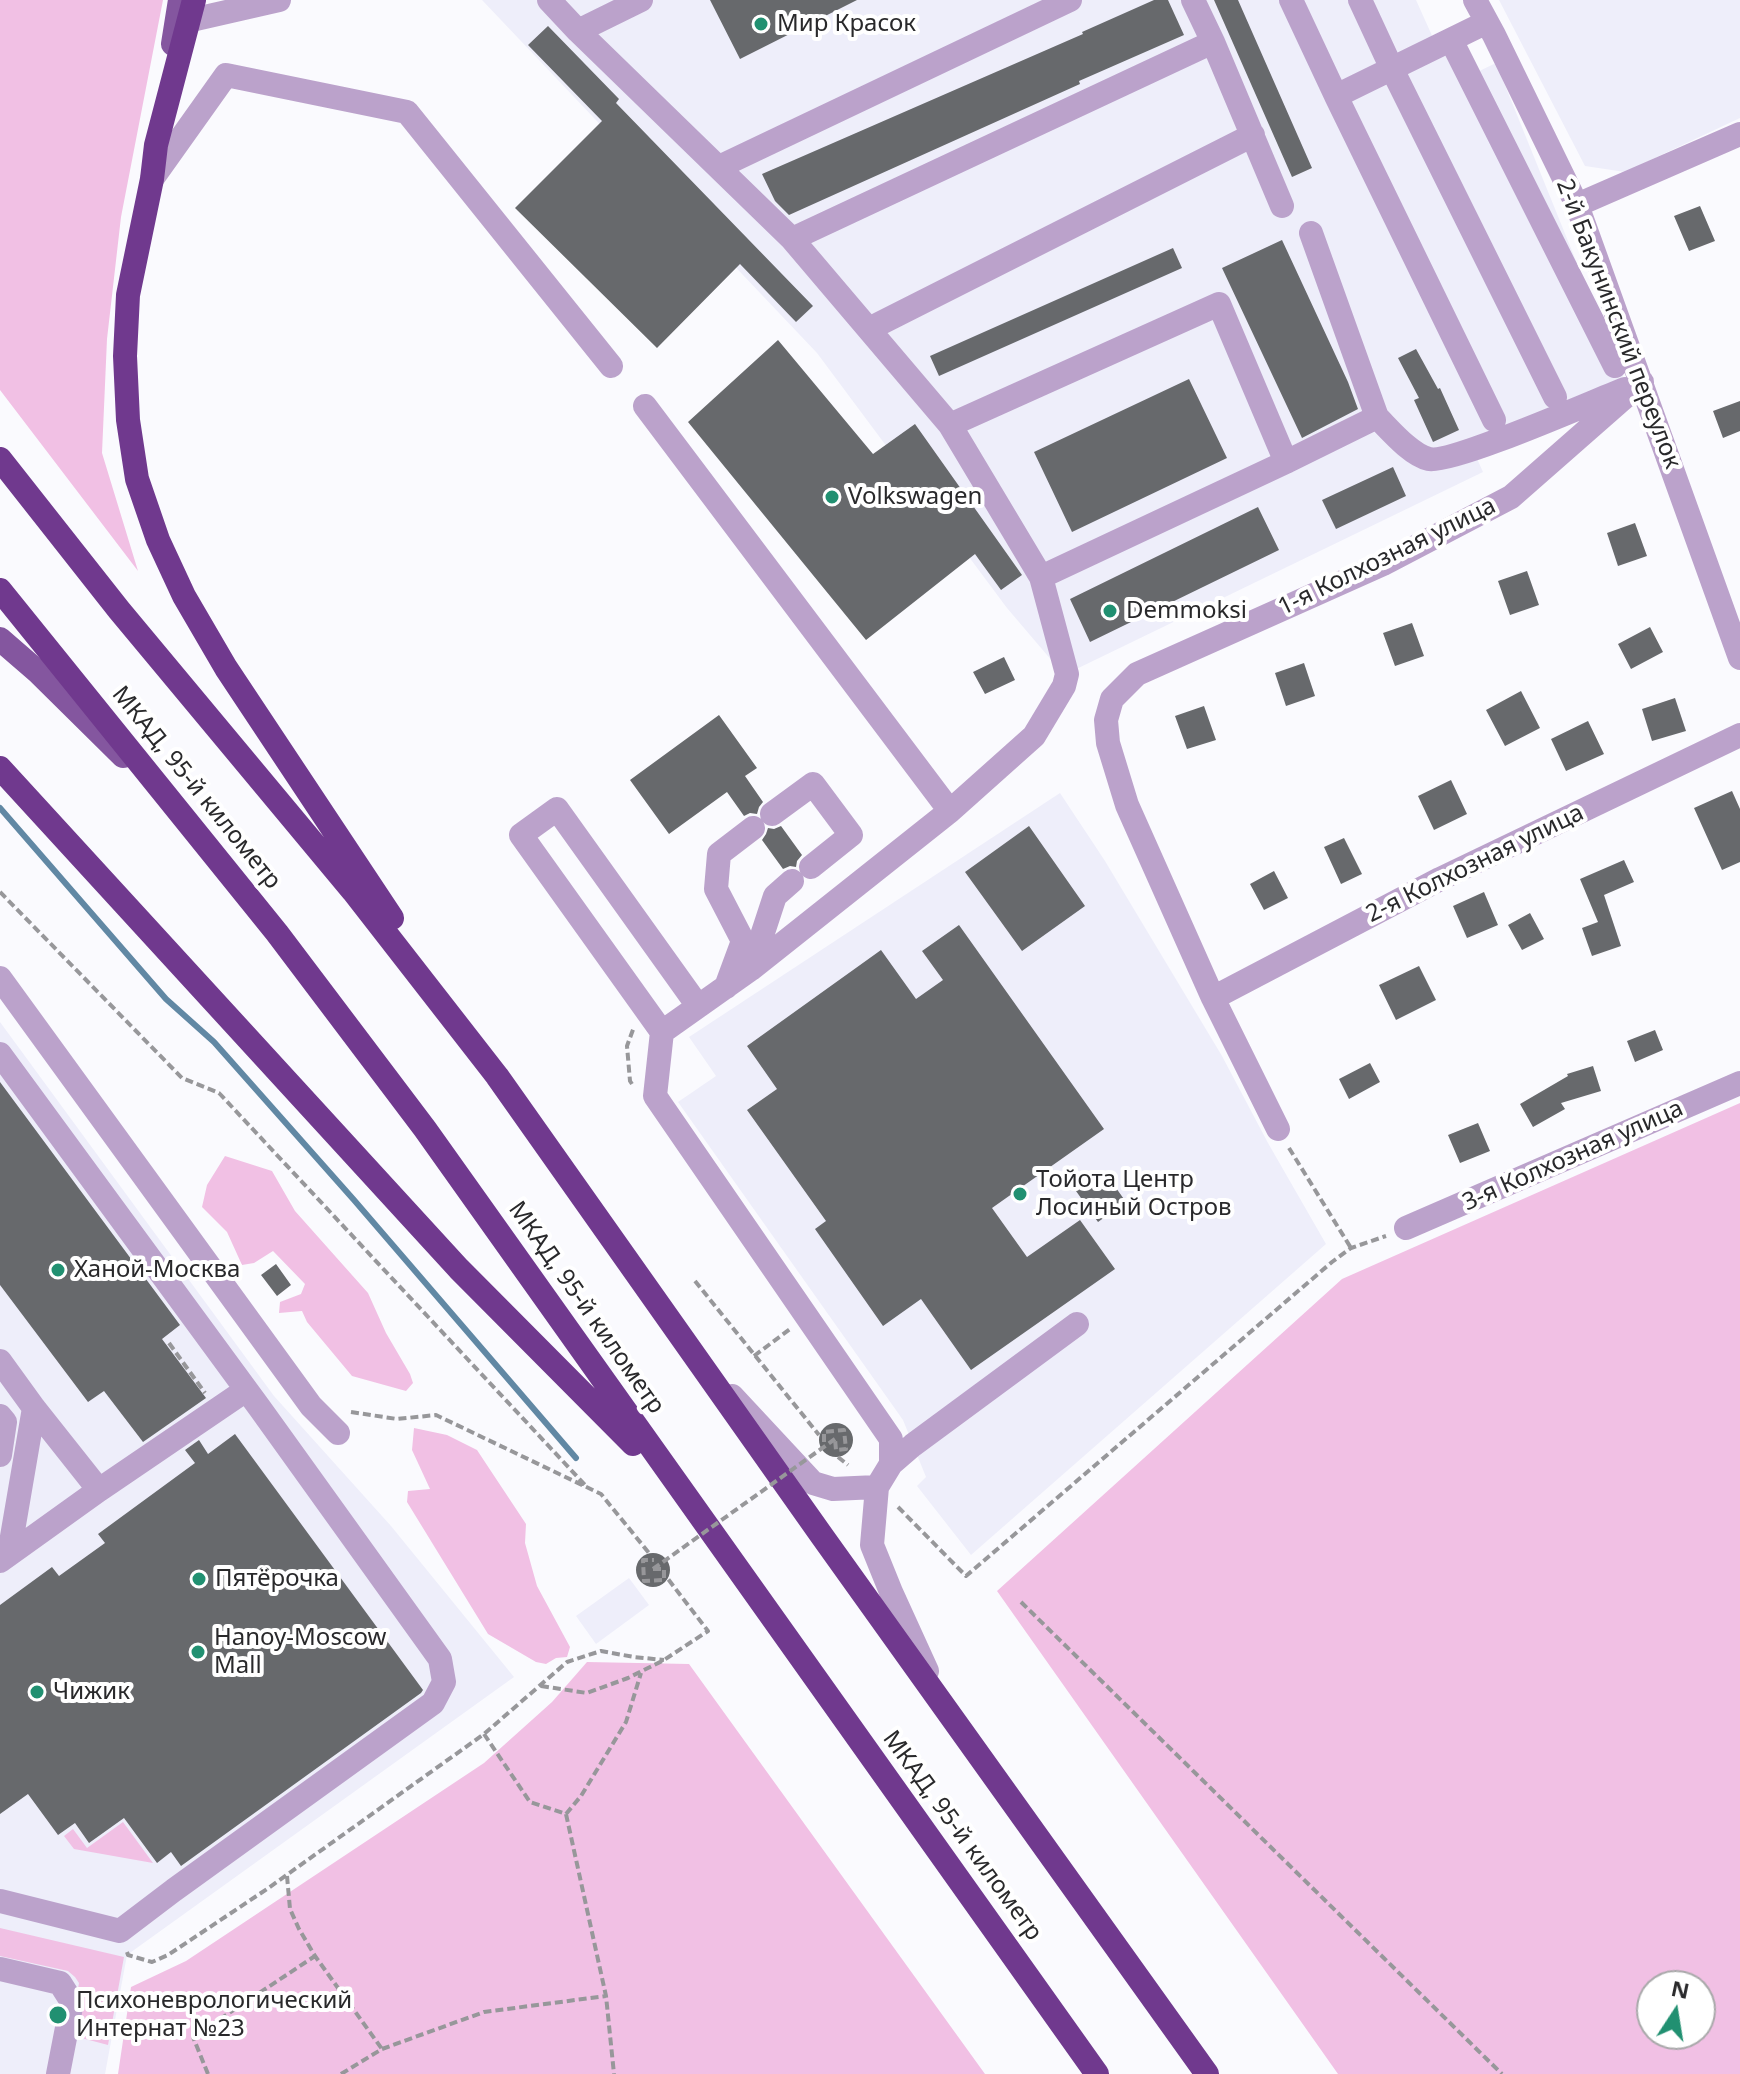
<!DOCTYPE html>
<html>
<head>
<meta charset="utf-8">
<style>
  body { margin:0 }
  #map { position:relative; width:1740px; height:2074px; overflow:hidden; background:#fafafe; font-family:"Noto Sans",sans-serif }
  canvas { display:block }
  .north { position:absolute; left:1636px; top:1970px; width:80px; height:80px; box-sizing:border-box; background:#fff; border:2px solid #a9a9aa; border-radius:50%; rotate:12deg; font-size:22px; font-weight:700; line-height:32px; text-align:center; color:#29292b }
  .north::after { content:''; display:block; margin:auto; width:28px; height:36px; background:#219071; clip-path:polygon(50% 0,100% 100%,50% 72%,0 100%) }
</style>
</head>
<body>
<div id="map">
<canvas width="1740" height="2074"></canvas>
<div class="north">N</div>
</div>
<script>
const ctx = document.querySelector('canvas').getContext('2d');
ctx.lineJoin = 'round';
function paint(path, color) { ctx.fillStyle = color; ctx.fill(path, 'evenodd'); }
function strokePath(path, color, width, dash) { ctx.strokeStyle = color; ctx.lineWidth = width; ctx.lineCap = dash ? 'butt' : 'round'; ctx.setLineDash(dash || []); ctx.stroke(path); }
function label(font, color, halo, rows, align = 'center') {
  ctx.font = font + ' "Noto Sans",sans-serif'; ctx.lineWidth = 8; ctx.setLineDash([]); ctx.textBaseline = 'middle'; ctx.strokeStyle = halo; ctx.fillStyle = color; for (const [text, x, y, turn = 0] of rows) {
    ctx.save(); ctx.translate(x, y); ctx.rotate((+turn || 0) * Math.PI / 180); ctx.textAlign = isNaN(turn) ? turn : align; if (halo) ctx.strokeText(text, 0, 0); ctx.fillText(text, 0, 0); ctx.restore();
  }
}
const built = new Path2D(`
  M482 0H1416L1434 40 1473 74 1496 63 1623 377 1470 443 1483 472 1064 675 1007 608 817 353Z
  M1499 0H1740V118L1625 172 1585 166Z
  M1060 793 1105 861 1222 1056 1268 1143 1326 1244 971 1555 917 1486 926 1477 903 1420 678 1102 716 1076 689 1037Z
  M0 1022 274 1396 391 1526 514 1677 127 1955 105 2074H0Z
  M629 1578 649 1605 596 1644 576 1616Z`);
const green = new Path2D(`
  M0 0H163L121 217 107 339 102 453 138 571 0 390Z
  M1740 1103V2074H1338L997 1591 1342 1279ZM1652 1986H1700V2034H1652Z
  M225 1156 272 1171 295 1211 368 1293 386 1333 410 1374 413 1383 406 1391 352 1376 307 1322 302 1311 279 1313 280 1302 301 1294 305 1284 273 1251 254 1263 242 1265 227 1232 202 1207 207 1185Z
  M414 1428 447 1435 477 1450 526 1524 525 1543 537 1586 570 1647 567 1657 556 1658 546 1664 536 1662 488 1634 407 1502 408 1491 430 1489 412 1450Z
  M587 1662 689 1664 985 2074H118L131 1987 186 1961 484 1763 552 1702Z
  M123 1822 153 1863 74 1849 64 1836 73 1829 87 1848Z
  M0 1928 124 1957 108 2045 70 2035 79 1983 75 1977 68 1971 0 1956Z`);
const stream = new Path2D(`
  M0 808 166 999 214 1042 354 1200 576 1458`);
const building = new Path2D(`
  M710 0H857L740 59Z
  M1154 0H1168L1184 35 1079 81 1080 84 789 215 775 201 762 174 1083 34 1082 32Z
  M1214 0H1238L1312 168 1292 177Z
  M548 26 619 99 616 103 813 306 796 322 740 264 657 348 515 208 602 121 528 45Z
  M1700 206 1715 241 1689 251 1674 216Z
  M1282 240 1348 382 1358 409 1302 438 1222 268Z
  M1173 248 1182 268 939 376 930 356Z
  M778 340 873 454 915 424 1022 575 1001 590 975 554 866 640 688 422Z
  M1416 349 1438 389 1440 388 1459 430 1433 442 1414 400 1419 398 1398 358Z
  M1189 379 1227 458 1072 532 1034 452Z
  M1740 401V431L1723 438 1713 411Z
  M1393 467 1406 496 1336 529 1322 500Z
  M1258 507 1279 550 1090 642 1070 599Z
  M1635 523 1647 556 1618 566 1607 533Z
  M1527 571 1539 605 1510 615 1498 581Z
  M1412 623 1424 656 1395 666 1383 633Z
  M1650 627 1663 652 1631 669 1618 644Z
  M1004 657 1015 680 985 694 973 672Z
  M1304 663 1315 696 1286 706 1275 673Z
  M1521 691 1540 728 1505 746 1486 710Z
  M1675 698 1686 731 1652 741 1642 709Z
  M1204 706 1216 740 1187 749 1175 716Z
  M719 715 757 768 745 776 763 802 759 807 757 814 750 813 744 816 727 792 669 834 630 780Z
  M1588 721 1604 754 1566 771 1551 739Z
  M1451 780 1467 814 1434 830 1418 796Z
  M1732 791 1740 809V862L1722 870 1694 808Z
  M781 826 802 855 797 861 796 867 790 866 783 869 762 840 766 834 768 828 774 829Z
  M1029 826 1085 906 1022 951 965 872Z
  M1344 838 1362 874 1341 884 1324 847Z
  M1624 860 1634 882 1604 895 1621 946 1592 956 1582 928 1598 922 1580 879Z
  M1274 871 1288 898 1264 910 1250 884Z
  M1484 892 1498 925 1467 938 1453 906Z
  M1530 913 1544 939 1522 950 1508 925Z
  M959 925 1104 1129 992 1208 1027 1257 1080 1220 1115 1269 971 1370 921 1299 883 1326 815 1229 826 1221 747 1110 777 1089 747 1046 881 950 916 999 943 980 922 951Z
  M1419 966 1436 1000 1396 1020 1379 985Z
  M1655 1030 1663 1050 1635 1062 1627 1041Z
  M1370 1063 1380 1082 1349 1099 1339 1079Z
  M1593 1066 1601 1091 1561 1103 1565 1109 1533 1127 1520 1104 1568 1076 1567 1074Z
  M0 1082 180 1325 162 1339 206 1398 143 1442 104 1391 88 1402 0 1285Z
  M1478 1123 1490 1151 1460 1163 1448 1135Z
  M1104 1171 1126 1202 1098 1222 1076 1191Z
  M276 1264 291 1285 277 1296 261 1275Z
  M819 1440a17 17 0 1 1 34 0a17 17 0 1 1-34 0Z
  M235 1434 423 1690 421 1693 181 1866 171 1852 157 1863 124 1818 89 1843 75 1823 58 1835 28 1794 0 1814V1605L52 1567 59 1576 105 1543 98 1534 195 1463 185 1450 199 1440 208 1454Z
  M636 1570a17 17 0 1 1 34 0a17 17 0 1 1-34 0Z`);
const path = new Path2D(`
  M0 892 182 1078 219 1093 586 1486
  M632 1084 630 1081 627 1046 634 1027
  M1289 1148 1351 1248
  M695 1281 819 1435
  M169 1343 205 1393
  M754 1356 790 1329
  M351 1412 397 1419 436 1415 601 1494 649 1553
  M824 1442V1432L844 1430 846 1449 836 1450 835 1439
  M838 1457 848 1465
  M898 1507 966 1576 1332 1262 1351 1248 1386 1236
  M653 1569H664V1580L644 1581 643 1560H654
  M1021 1602 1502 2074
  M541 1686 587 1693 628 1678 664 1660 708 1631 668 1579
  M484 1734 530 1802 566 1814
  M566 1814 606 1996 614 2074
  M566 1814 581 1796 626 1722 641 1673
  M287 1876 290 1909 299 1929 315 1956 382 2049
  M127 1952 128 1955 152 1962 168 1955 267 1889 484 1734 567 1662 601 1651 634 1657 664 1660
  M208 2074 193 2037 315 1956
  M341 2074 382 2049 484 2012 606 1996`);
const minor = new Path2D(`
  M549 0 578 31 792 239 950 425 1041 577 1067 674 1064 686 1034 736 950 811 751 969 662 1032
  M1193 0 1213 42 1282 206
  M1291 0 1336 96 1487 22
  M1360 0 1392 69 1555 397
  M1475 0 1494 35 1577 205 1740 658
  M181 7 187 21 279 0
  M578 31 641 0
  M1451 40 1615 366
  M1336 96 1494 420
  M719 167 1070 0
  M152 179 226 75 407 112 611 366
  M1577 205 1740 134
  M792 239 1213 42
  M869 329 1253 135
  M645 406 950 811
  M1377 417C1390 430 1411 455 1429 459 1452 464 1594 401 1625 389
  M950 425 1219 304 1286 462
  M1041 577 1286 462 1377 417 1311 233
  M772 814 813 784 851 835 811 867
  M751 969 775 896 792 881
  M0 978 311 1406 338 1433
  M726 987 743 941 716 889 719 854 753 828
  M1213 998 1440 879 1740 735
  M698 1006 557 809 521 835 662 1032 655 1096 891 1439V1464L877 1487
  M0 1054 259 1407 440 1659 444 1682 433 1703 174 1890 120 1931 0 1901
  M1278 1129 1213 998 1127 805 1108 743 1106 720 1112 699 1137 674 1383 564 1511 497 1642 382
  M1406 1228 1740 1083
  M0 1361 34 1408 99 1490
  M732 1396 813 1483 833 1489 877 1487 872 1545 891 1592 927 1671
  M0 1416 5 1422 0 1455
  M891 1464 913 1445 1077 1324
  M9 1554 34 1408
  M0 1561 99 1490 246 1390
  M0 1969 60 1983 72 2002 58 2074`);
const major = new Path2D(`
  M173 44 180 0
  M0 639 38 672 123 756`);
const highway = new Path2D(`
  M194 0 156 145 152 179 128 295 125 356 128 420 137 479 158 540 184 596 226 668 392 918
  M0 459 119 610 353 891 497 1076 822 1536 1207 2074
  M0 590 277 933 425 1129 1097 2074
  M0 768 459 1269 633 1444`);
const pathBridge = new Path2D(`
  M653 1569 835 1439`);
const markers = [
  [761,24,8,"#219071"],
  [832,497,8,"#219071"],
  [1110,611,8,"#219071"],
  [1020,1194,8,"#219071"],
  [58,1270,8,"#219071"],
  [199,1579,8,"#219071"],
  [198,1652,8,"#219071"],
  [37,1692,8,"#219071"],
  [58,2015,10,"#219071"]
];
const poiNames = [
  ["Мир Красок",777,24],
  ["Volkswagen",848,497],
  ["Demmoksi",1126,611],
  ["Тойота Центр",1036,1180],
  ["Лосиный Остров",1036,1208],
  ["Ханой-Москва",74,1270],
  ["Пятёрочка",215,1579],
  ["Hanoy-Moscow",214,1638],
  ["Mall",214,1666],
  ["Чижик",53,1692],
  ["Психоневрологический",76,2001],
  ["Интернат №23",76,2029]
];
const streetNames = [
  ["2-й Бакунинский переулок",1618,324,69],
  ["1-я Колхозная улица",1387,557,-26],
  ["МКАД, 95-й километр",196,788,51],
  ["2-я Колхозная улица",1475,864,-26],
  ["3-я Колхозная улица",1573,1156,-24],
  ["МКАД, 95-й километр",586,1308,55],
  ["МКАД, 95-й километр",962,1836,54]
];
paint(built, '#eeeefa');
paint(green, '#f1c0e4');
strokePath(stream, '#6188a4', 6);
paint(building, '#67696c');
strokePath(path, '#97979a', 4, [8, 4]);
strokePath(minor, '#bba2cb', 24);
strokePath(major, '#84569f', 24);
strokePath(highway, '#70398e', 24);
strokePath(pathBridge, '#97979a', 4, [8, 4]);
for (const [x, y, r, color] of markers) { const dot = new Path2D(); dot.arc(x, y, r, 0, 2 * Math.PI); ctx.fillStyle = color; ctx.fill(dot); strokePath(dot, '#fff', 3); }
label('24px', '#29292b', '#fff', poiNames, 'left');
label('24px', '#29292b', '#fff', streetNames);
</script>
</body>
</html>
